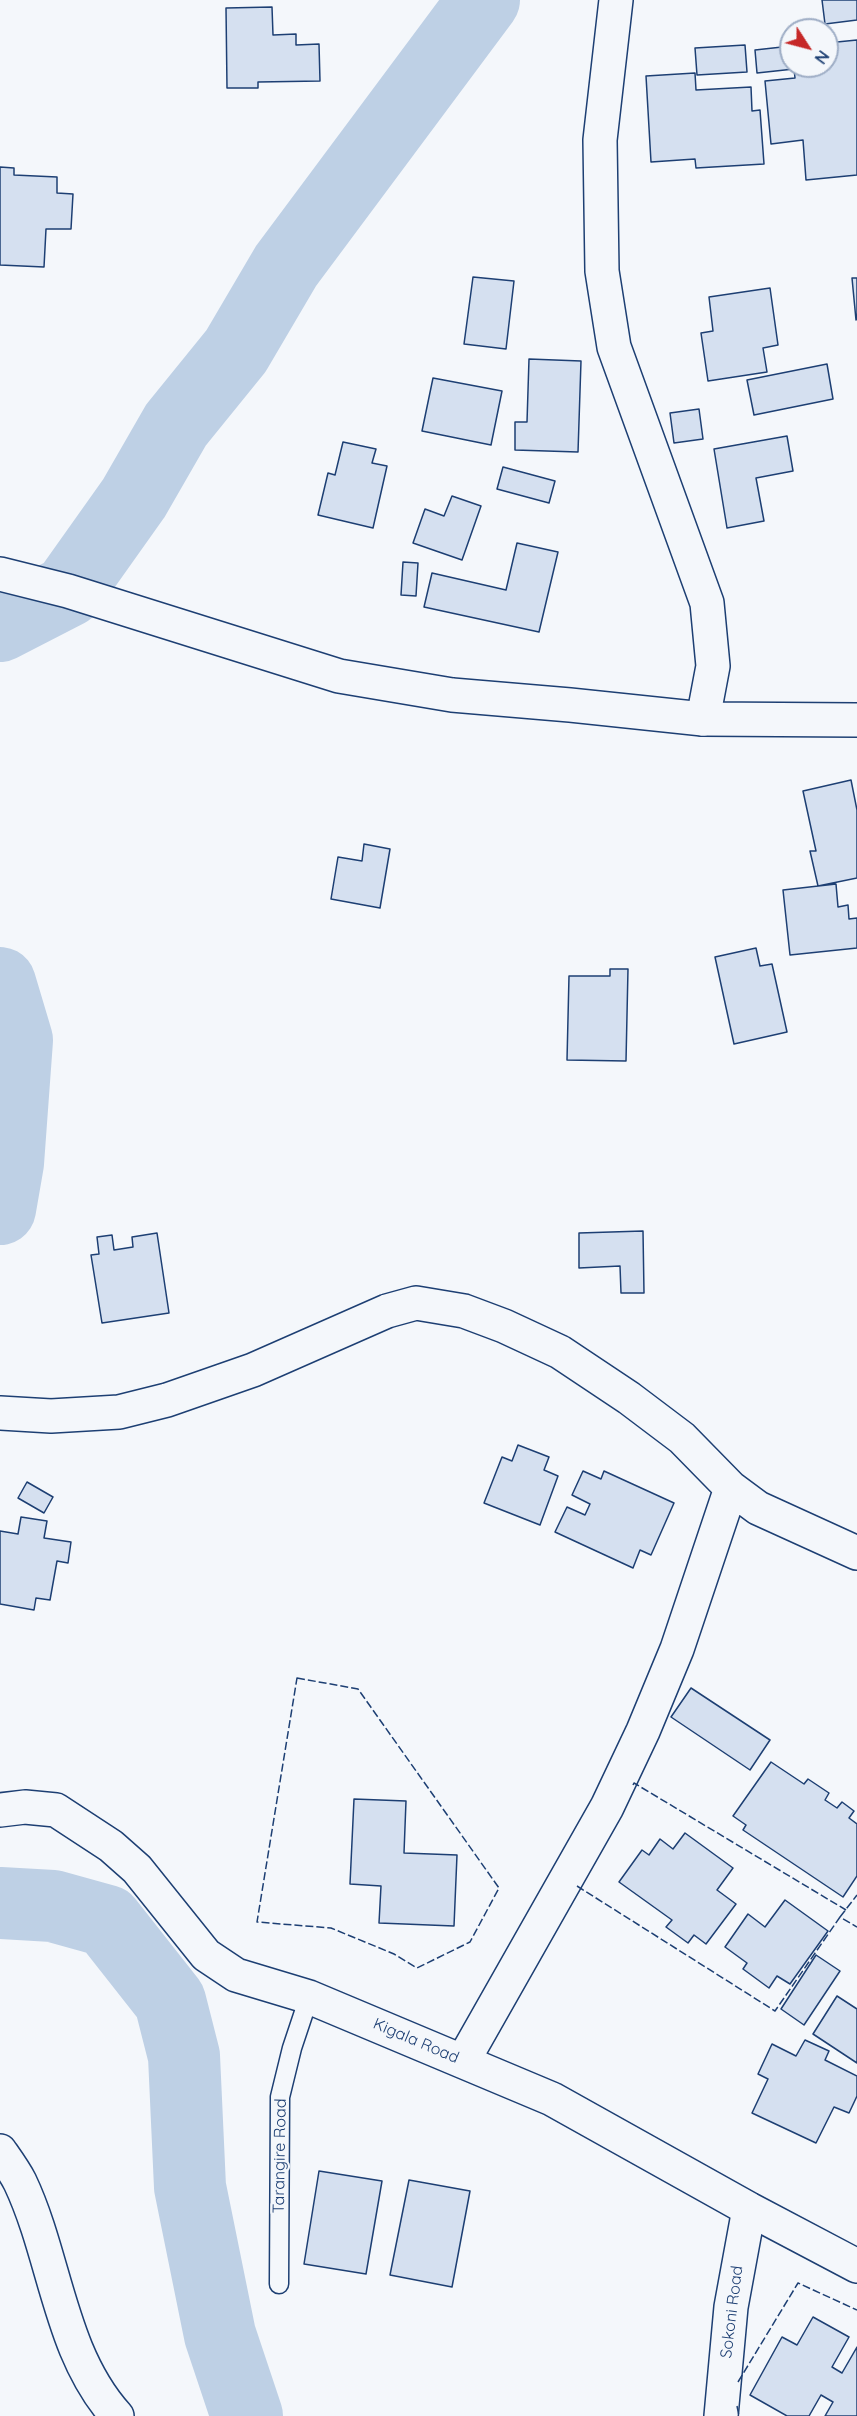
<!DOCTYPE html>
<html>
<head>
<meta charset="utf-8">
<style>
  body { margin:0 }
  #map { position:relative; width:857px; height:2416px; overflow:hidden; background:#f4f7fb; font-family:Quicksand,sans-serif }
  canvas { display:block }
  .north { position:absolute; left:779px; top:18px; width:60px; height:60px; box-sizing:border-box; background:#f4f7fb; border:2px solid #9eadc5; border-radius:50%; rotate:126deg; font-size:16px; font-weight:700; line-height:24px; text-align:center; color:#1d3f73 }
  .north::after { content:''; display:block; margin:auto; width:21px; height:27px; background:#c62828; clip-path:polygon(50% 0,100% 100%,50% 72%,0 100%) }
</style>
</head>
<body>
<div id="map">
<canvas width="857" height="2416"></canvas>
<div class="north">N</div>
</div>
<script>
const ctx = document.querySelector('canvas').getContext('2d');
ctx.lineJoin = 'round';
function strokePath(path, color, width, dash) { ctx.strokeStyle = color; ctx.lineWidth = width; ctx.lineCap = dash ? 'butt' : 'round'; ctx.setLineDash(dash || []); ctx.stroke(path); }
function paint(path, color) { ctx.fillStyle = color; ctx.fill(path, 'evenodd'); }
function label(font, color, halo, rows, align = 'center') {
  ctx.font = font + ' Quicksand,sans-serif'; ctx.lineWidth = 4.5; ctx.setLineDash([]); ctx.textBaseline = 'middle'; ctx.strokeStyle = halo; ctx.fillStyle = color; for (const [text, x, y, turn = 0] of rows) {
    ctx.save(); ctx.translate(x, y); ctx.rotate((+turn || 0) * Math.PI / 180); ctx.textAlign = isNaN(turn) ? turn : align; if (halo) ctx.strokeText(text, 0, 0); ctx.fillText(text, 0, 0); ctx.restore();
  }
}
const river = new Path2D(`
  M0 626 68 591 134 498 176 425 236 351 286 266 484 0
  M0 983 17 1040 8 1163 0 1209
  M0 1903 53 1906 107 1921 170 2001 184 2056 190 2187 220 2335 247 2416`);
const building = new Path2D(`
  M822 0H857V20L825 24Z
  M272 7 273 35 296 34V45L319 44 320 81 258 82V88H227L226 8Z
  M857 40V175L806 180 803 140 771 144 765 81 795 78 794 69 757 73 755 50 791 46V66H827V43Z
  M745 45 747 72 697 75 695 48Z
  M695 73 696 90 751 87 752 111 760 110 764 164 696 168 695 159 651 162 646 76Z
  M0 167 14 168V175L57 177V193L73 194 71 229H46L44 267 0 265Z
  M473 277 514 281 506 349 464 344Z
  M852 278H857V319L856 320Z
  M770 288 778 345 763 348 767 372 708 381 701 333 713 331 709 297Z
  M529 359 581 361 578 452 515 450V422H527Z
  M827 364 833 399 754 415 747 380Z
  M433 378 502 391 491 445 422 431Z
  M699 409 703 439 674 443 670 413Z
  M787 436 793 471 756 478 764 521 727 528 714 449Z
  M343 442 376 449 372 463 387 466 373 528 318 515 328 473 335 475Z
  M503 467 555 481 549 503 497 489Z
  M452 496 481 506 462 560 413 543 425 509 444 516Z
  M517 543 558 552 539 632 424 607 432 573 506 590Z
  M403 562 418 563 416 596 401 595Z
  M851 780 857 810V878L818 886 810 851H816L803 791Z
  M364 844 390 849 380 908 331 899 338 857 362 861Z
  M836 884 838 907 848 905 849 919 857 918V948L790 955 783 890Z
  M756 948 760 966 772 964 787 1032 734 1044 715 957Z
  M610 969H628L626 1061 567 1060 569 976H610Z
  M643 1231 644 1293H621L620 1266 579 1268V1233Z
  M157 1233 169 1313 102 1323 91 1255 99 1254 97 1237 112 1235 114 1250 133 1247 132 1237Z
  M518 1445 549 1457 544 1470 558 1476 540 1525 484 1503 502 1457 512 1461Z
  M583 1471 601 1479 604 1471 674 1503 651 1555 640 1550 633 1568 555 1532 567 1507 585 1515 590 1504 572 1495Z
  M27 1482 53 1497 44 1513 18 1498Z
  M21 1517 47 1521 44 1538 71 1542 68 1563 57 1561 50 1600 36 1598 34 1610 0 1604V1531L18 1534Z
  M691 1688 770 1740 750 1770 671 1717Z
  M771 1762 804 1784 808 1779 829 1793 825 1800 837 1808 842 1802 854 1811 849 1818 857 1824V1876L843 1897 743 1830 746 1825 733 1816Z
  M354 1799 406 1801 404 1853 457 1855 454 1926 379 1923 381 1886 350 1884Z
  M685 1833 733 1868 717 1890 736 1904 706 1944 694 1935 688 1943 666 1927 672 1920 619 1882 642 1850 649 1855 660 1839 673 1849Z
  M785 1900 828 1931 790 1984 777 1976 769 1988 743 1969 747 1963 725 1947 748 1914 765 1927Z
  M816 1955 840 1971 804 2025 781 2009Z
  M837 1996 857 2009V2063L813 2034Z
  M805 2040 829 2051 825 2060 857 2076V2096L849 2113 834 2107 816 2143 752 2113 768 2079 758 2074 772 2044 796 2056Z
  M319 2171 382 2181 366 2274 304 2264Z
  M409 2180 470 2191 452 2287 390 2275Z
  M813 2317 849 2337 832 2367 842 2373 857 2347V2416H825L833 2402 821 2395 809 2416H787L750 2395 782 2337 797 2345Z`);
const service = new Path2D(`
  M279 2284 280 2097 292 2048 309 1997`);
const minor = new Path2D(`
  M616 0 600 140 602 271 614 347 707 603 713 666 703 719
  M0 1413 51 1416 119 1412 167 1400 253 1370 387 1311 416 1303 464 1311 504 1326 560 1352 629 1398 682 1438 731 1488 758 1508 857 1553
  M0 1810 25 1807 56 1810 111 1846 137 1869 206 1955 236 1975 309 1997 552 2099 749 2209 857 2266
  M463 2061 607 1807 643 1731 677 1649 731 1488
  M0 2151C7 2161 15 2172 20 2182 56 2258 59 2352 117 2416
  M721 2416 731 2307 749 2209`);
const tertiary = new Path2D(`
  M0 574 68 591 339 676 452 695 570 705 703 719 857 720`);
const fence = new Path2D(`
  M297 1678 358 1689 499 1888 470 1942 417 1968 394 1954 331 1928 257 1922Z
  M633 1785 634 1783 846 1910
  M577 1886 775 2011 840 1917 857 1927
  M840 1917 857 1895
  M738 2382 798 2283 857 2310
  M737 2406 739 2416`);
const streetNames = [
  ["Kigala Road",416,2041,23],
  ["Tarangire Road",280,2156,-89],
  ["Sokoni Road",732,2312,-83]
];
strokePath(river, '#bed0e5', 72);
paint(building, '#d5e0f0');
strokePath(building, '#1d3f73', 1.5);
strokePath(service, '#1d3f73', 21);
strokePath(minor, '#1d3f73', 36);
strokePath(tertiary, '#1d3f73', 36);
strokePath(service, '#f4f7fb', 18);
strokePath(minor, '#f4f7fb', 33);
strokePath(tertiary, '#f4f7fb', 33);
strokePath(fence, '#1d3f73', 1.5, [8, 3]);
label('16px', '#1d3f73', '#f4f7fb', streetNames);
</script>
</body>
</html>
